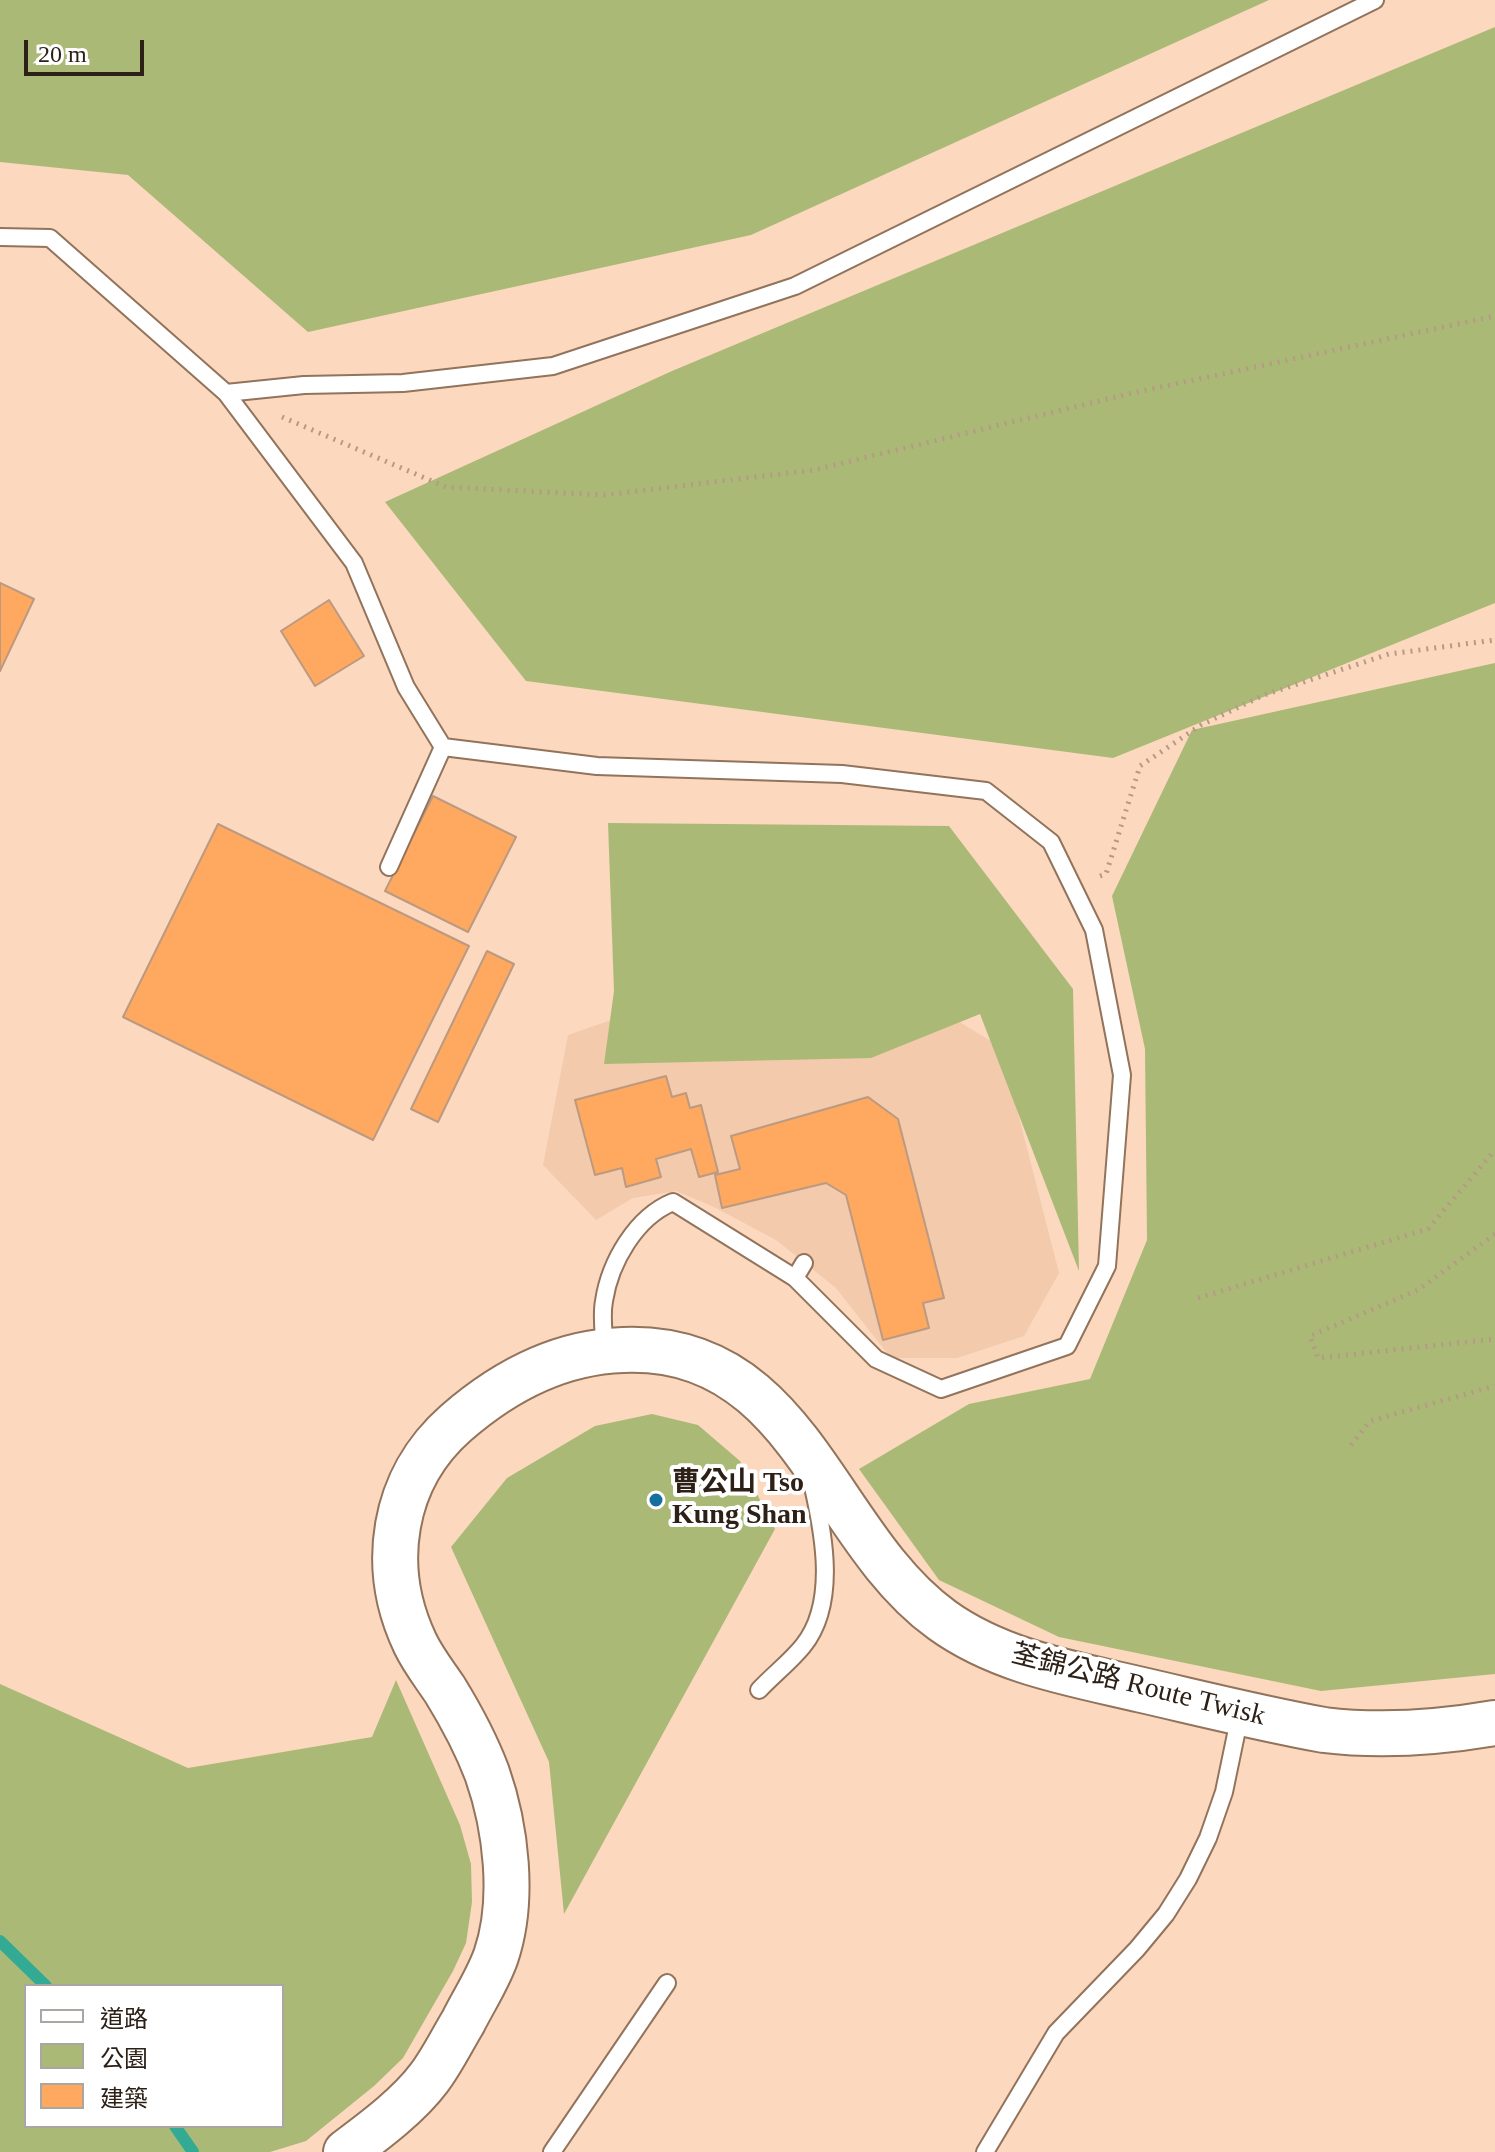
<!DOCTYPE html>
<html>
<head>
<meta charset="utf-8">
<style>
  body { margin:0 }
  #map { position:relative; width:1495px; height:2152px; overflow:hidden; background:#fcd8be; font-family:"Times New Roman","Noto Sans TC",serif }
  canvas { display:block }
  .legend { position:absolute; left:24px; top:1984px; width:260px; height:144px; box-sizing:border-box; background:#fff; border:2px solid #aba6a2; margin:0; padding:10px 14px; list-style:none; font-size:24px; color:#2d2016 }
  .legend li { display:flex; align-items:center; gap:16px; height:40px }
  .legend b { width:40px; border:2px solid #aba6a2 }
  .scale { position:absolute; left:24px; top:40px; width:120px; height:36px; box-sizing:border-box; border:4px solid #2d2016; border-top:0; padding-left:10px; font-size:24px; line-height:28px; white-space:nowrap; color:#2d2016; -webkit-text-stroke:6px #fff; paint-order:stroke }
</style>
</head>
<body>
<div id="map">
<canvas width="1495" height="2152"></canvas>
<ul class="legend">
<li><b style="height:10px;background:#fff"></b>道路</li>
<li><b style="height:22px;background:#abb977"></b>公園</li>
<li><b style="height:22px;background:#ffa860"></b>建築</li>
</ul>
<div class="scale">20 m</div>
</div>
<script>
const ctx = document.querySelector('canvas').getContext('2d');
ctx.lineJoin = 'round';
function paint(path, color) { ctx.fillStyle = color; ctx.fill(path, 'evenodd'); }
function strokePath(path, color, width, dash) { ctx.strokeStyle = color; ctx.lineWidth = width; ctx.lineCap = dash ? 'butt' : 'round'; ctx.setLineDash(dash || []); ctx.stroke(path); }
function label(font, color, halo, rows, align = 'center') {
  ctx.font = font + ' "Times New Roman","Noto Sans TC",serif'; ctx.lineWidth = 8; ctx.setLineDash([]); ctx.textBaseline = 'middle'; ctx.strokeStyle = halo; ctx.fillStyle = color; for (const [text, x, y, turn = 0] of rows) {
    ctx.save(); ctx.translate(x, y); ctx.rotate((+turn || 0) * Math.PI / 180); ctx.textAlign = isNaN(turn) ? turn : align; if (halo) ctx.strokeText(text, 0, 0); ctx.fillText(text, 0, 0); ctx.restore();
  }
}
const built = new Path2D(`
  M830 944 1001 1047 1059 1273 1024 1336 957 1358H891L836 1288 776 1240 714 1207 676 1191 633 1198 596 1220 543 1165 568 1035Z`);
const green = new Path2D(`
  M0 0H1269L751 235 308 332 128 175 0 162Z
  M1495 27V603L1113 758 526 681 385 502 672 371Z
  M1495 663V1674L1321 1691 1059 1637 939 1580 859 1469 969 1404 1090 1379 1147 1240 1145 1049 1112 896 1192 730Z
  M608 823 949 826 1073 989 1079 1271 980 1014 871 1058 604 1064 614 991Z
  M652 1414 698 1425 740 1461 775 1529 564 1914 549 1762 451 1547 507 1478 595 1426Z
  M396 1680 460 1825 471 1864 472 1902 466 1943 453 1971 403 2058 374 2086 306 2141 270 2152H0V1684L188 1768 372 1737ZM26 1986H282V2126H26Z`);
const stream = new Path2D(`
  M0 1941 46 1986
  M175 2126 193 2152`);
const building = new Path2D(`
  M0 583 34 599 0 671Z
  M329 600 364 656 315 686 281 631Z
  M433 796 516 837 468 932 385 891Z
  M218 824 469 946 373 1140 123 1017Z
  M487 951 514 964 438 1122 411 1109Z
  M666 1076 672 1097 686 1093 690 1108 701 1105 718 1172 699 1177 691 1149 656 1159 661 1177 626 1187 622 1168 595 1175 575 1100Z
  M868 1097 898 1119 944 1298 923 1303 929 1328 883 1340 846 1195 826 1183 722 1208 715 1175 740 1169 731 1136Z`);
const path = new Path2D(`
  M282 417 446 487 604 495 814 470 1128 394 1495 316
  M1100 876 1106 874 1140 766 1201 725 1264 695 1389 654 1495 640
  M1495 1234 1418 1290 1310 1336 1318 1358 1495 1339
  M1198 1298 1428 1229 1495 1150
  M1351 1445 1370 1421 1495 1386`);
const lane = new Path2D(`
  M0 237 50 238 226 393 354 563 406 687 443 747 597 766 842 774 986 791 1051 842 1094 930 1122 1075 1107 1266 1067 1346 941 1389 876 1359 795 1278 673 1202C636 1217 610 1262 604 1301 601 1317 604 1334 605 1351
  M226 393 304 385 403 383 553 366 795 286 1375 0
  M389 867 443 747
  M795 1278 804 1263
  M759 1690C773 1675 790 1662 803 1646 837 1604 824 1535 813 1487
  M552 2152 667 1983
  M985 2152 1056 2033 1137 1949 1166 1914 1188 1879 1208 1838 1224 1792 1240 1715`);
const secondary = new Path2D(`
  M346 2152C374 2131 408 2106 429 2078 442 2061 452 2040 463 2022 474 2000 488 1979 496 1956 515 1900 506 1827 487 1773 476 1744 461 1716 445 1690 435 1675 423 1660 415 1643 379 1567 392 1479 456 1423 503 1382 560 1352 623 1350 800 1343 824 1535 942 1620 1000 1662 1074 1674 1142 1690 1203 1704 1263 1719 1324 1730 1382 1737 1437 1733 1495 1723`);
const markers = [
  [656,1500,8,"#156f9f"]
];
const poiNames = [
  ["曹公山 Tso",672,1484],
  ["Kung Shan",672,1516]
];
const streetNames = [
  ["荃錦公路 Route Twisk",1138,1686,14]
];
paint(built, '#f3caab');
paint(green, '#abb977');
strokePath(stream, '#32aa94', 12);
paint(building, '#ffa860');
strokePath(building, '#bb9a81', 2);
strokePath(lane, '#92735b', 20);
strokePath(secondary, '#92735b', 48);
strokePath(path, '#b69a85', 5, [2, 6]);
strokePath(lane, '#fff', 16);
strokePath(secondary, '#fff', 44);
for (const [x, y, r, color] of markers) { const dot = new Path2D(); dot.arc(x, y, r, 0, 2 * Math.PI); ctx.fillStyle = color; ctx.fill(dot); strokePath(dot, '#fff', 3); }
label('bold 28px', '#2d2016', '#fff', poiNames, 'left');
label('28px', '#2d2016', '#fff', streetNames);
</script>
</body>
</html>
